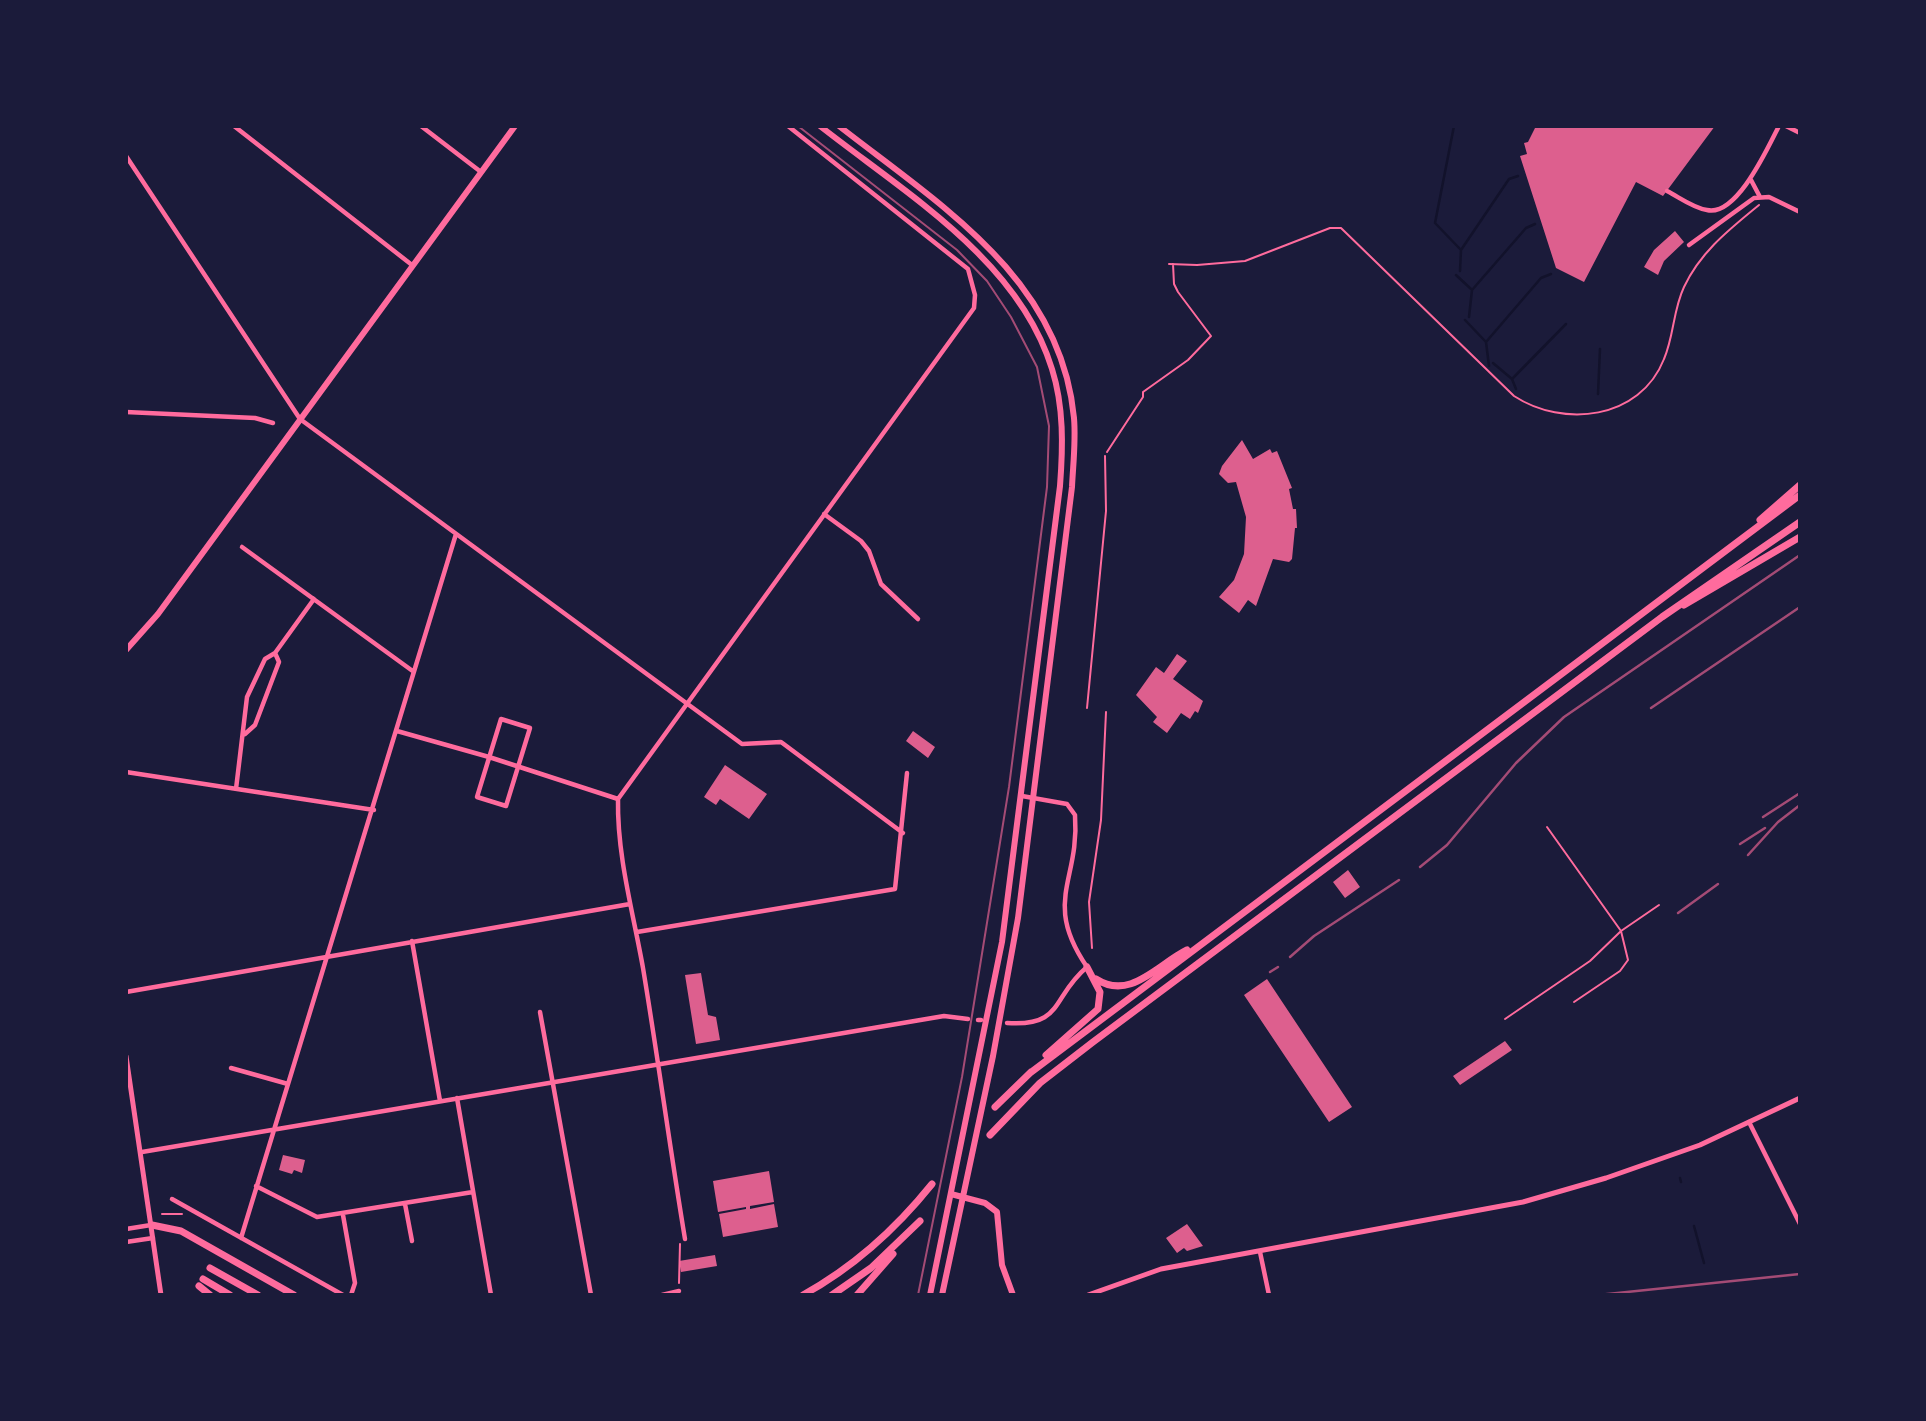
<!DOCTYPE html>
<html>
<head>
<meta charset="utf-8">
<style>
  body { margin:0 }
  #map { position:relative; width:1926px; height:1421px; overflow:hidden; background:#1b1b3a; font-family:"DejaVu Sans",sans-serif }
  canvas { display:block }
  .frame { position:absolute; inset:0; border:128px solid #1b1b3a; pointer-events:none }
</style>
</head>
<body>
<div id="map">
<canvas width="1926" height="1421"></canvas>
<div class="frame"></div>
</div>
<script>
const ctx = document.querySelector('canvas').getContext('2d');
ctx.lineJoin = 'round';
function strokePath(path, color, width, dash) { ctx.strokeStyle = color; ctx.lineWidth = width; ctx.lineCap = dash ? 'butt' : 'round'; ctx.setLineDash(dash || []); ctx.stroke(path); }
function paint(path, color) { ctx.fillStyle = color; ctx.fill(path, 'evenodd'); }
const stream = new Path2D(`
  M1454 126 1435 223 1461 250
  M1460 271 1461 250 1509 179 1518 176
  M1456 275 1471 289
  M1469 317 1472 290 1526 228 1535 224
  M1465 320 1486 342
  M1493 363 1512 379
  M1489 366 1486 342 1541 278 1551 274
  M1516 389 1512 379 1566 324
  M1598 394 1600 349
  M1680 1178 1681 1182
  M1694 1226 1704 1263`);
const building = new Path2D(`
  M1536 126H1715L1663 196 1636 182 1584 282 1556 268 1520 156 1527 154 1524 143 1528 142Z
  M1675 231 1684 242 1664 261 1658 275 1644 267 1654 250Z
  M1242 440 1253 459 1270 449 1272 453 1277 451 1292 488 1289 489 1293 509H1296L1297 528H1295L1292 559 1289 562 1273 559 1256 606 1248 600 1239 613 1219 597 1234 580 1244 554 1246 517 1236 482 1228 483 1219 474 1222 466Z
  M1177 654 1187 661 1173 679 1203 701 1198 713 1195 711 1190 719 1181 713 1167 733 1153 722 1157 717 1136 695 1156 667 1164 673Z
  M913 731 935 747 928 758 906 741Z
  M725 765 767 794 749 819 720 799 716 805 704 797Z
  M1348 870 1360 887 1345 898 1333 882Z
  M701 973 708 1015 716 1017 720 1040 696 1044 685 975Z
  M1267 979 1352 1107 1329 1122 1244 995Z
  M1505 1041 1512 1050 1460 1085 1453 1076Z
  M283 1155 305 1160 302 1173 294 1170 292 1174 279 1170Z
  M769 1171 774 1202 750 1206V1209L774 1204 778 1227 723 1237 719 1214 746 1209V1207L718 1212 713 1181Z
  M1187 1224 1203 1246 1187 1251 1184 1248 1177 1253 1166 1238Z
  M715 1255 717 1266 681 1272 679 1261Z`);
const path = new Path2D(`
  M1169 264 1197 265 1245 261 1330 228H1341L1514 396C1563 428 1640 420 1664 359 1674 336 1673 310 1684 287 1701 251 1730 229 1759 205
  M1107 452 1143 397V392L1188 360 1211 336 1178 292 1174 284 1173 264
  M1092 948 1089 902 1101 820 1106 712
  M162 1214H182
  M679 1283 680 1244`);
const service = new Path2D(`
  M1087 708 1106 511 1105 456
  M1547 827 1621 931 1628 960 1620 971 1574 1002
  M1505 1019 1590 961 1621 931 1659 905`);
const minor = new Path2D(`
  M234 126 412 265
  M421 126 481 172
  M1786 126 1800 133
  M126 156 300 419 742 744 781 742 903 833
  M1751 180 1760 197
  M1667 191C1679 197 1693 208 1707 210 1737 217 1768 147 1779 126
  M1689 245 1754 198 1769 197 1800 212
  M126 412 255 418 273 423
  M824 514 861 541 869 551 881 584 918 619
  M242 547 414 672
  M501 719 530 728 506 806 477 797Z
  M397 731 489 757 618 799
  M245 734 255 725 279 662 275 653
  M126 772 374 810
  M236 789 247 697 265 659 275 653 314 599
  M637 932 895 889 907 773
  M412 941 440 1101
  M126 992 630 904
  M540 1012 591 1295
  M978 1020H981
  M1007 1023C1064 1027 1051 997 1087 967 1042 901 1080 881 1075 815L1067 804 1022 796
  M231 1068 288 1084
  M457 1098 491 1295
  M1749 1122 1800 1224
  M142 1152 944 1016 968 1019
  M256 1186 317 1217 473 1192
  M172 1199 343 1295
  M405 1204 412 1241
  M343 1215 355 1283 351 1295
  M126 1229 151 1225
  M241 1238 456 534
  M685 1239C670 1149 658 1058 643 968 633 912 617 856 618 799L974 308 975 295 968 269 788 126
  M126 1242 153 1238
  M1260 1252 1269 1295
  M662 1295 679 1291`);
const tertiary = new Path2D(`
  M126 1056 161 1295
  M1088 1295 1161 1269 1523 1202 1606 1178 1700 1145 1800 1098`);
const secondary = new Path2D(`
  M820 126C905 193 1019 260 1052 369 1064 407 1063 447 1060 486L1002 942 930 1295
  M839 126C940 205 1061 278 1074 418 1076 441 1073 465 1072 487L1018 918 993 1056 942 1295
  M126 650 158 614 515 126
  M951 1194 985 1203 997 1212 1002 1265 1013 1295`);
const trunk = new Path2D(`
  M1760 520 1800 485
  M1684 605 1800 537
  M1096 979C1130 1001 1157 965 1187 950
  M1046 1055 1098 1009 1100 992 1087 967
  M1030 1073 1800 495
  M995 1107 1031 1072
  M990 1135 1040 1083 1093 1042 1662 617 1800 522
  M152 1225 181 1231 294 1295
  M210 1268 258 1295
  M203 1279 230 1295
  M199 1286 210 1295
  M803 1295C854 1267 895 1230 932 1184
  M832 1295 871 1268 920 1221
  M857 1295 893 1254`);
const tram = new Path2D(`
  M798 126 957 250 987 281 1011 317 1037 367 1049 426 1047 487 1009 787 962 1077 918 1295`);
const rail = new Path2D(`
  M1651 708 1800 607
  M1763 817 1800 793
  M1740 844 1765 828
  M1748 855 1778 822 1800 805
  M1420 867 1447 845 1516 763 1564 717 1800 555
  M1678 913 1718 884
  M1290 957 1314 936 1399 880
  M1270 972 1278 967
  M1598 1295 1800 1274`);
strokePath(stream, '#12122b', 2.5);
paint(building, '#dd5f8e');
strokePath(path, '#ff6b9d', 2);
strokePath(service, '#ff6b9d', 2);
strokePath(minor, '#ff6b9d', 4.5);
strokePath(tertiary, '#ff6b9d', 5);
strokePath(secondary, '#ff6b9d', 6);
strokePath(trunk, '#ff6b9d', 7);
strokePath(tram, '#a44b75', 2);
strokePath(rail, '#a44b75', 2.5);
</script>
</body>
</html>
